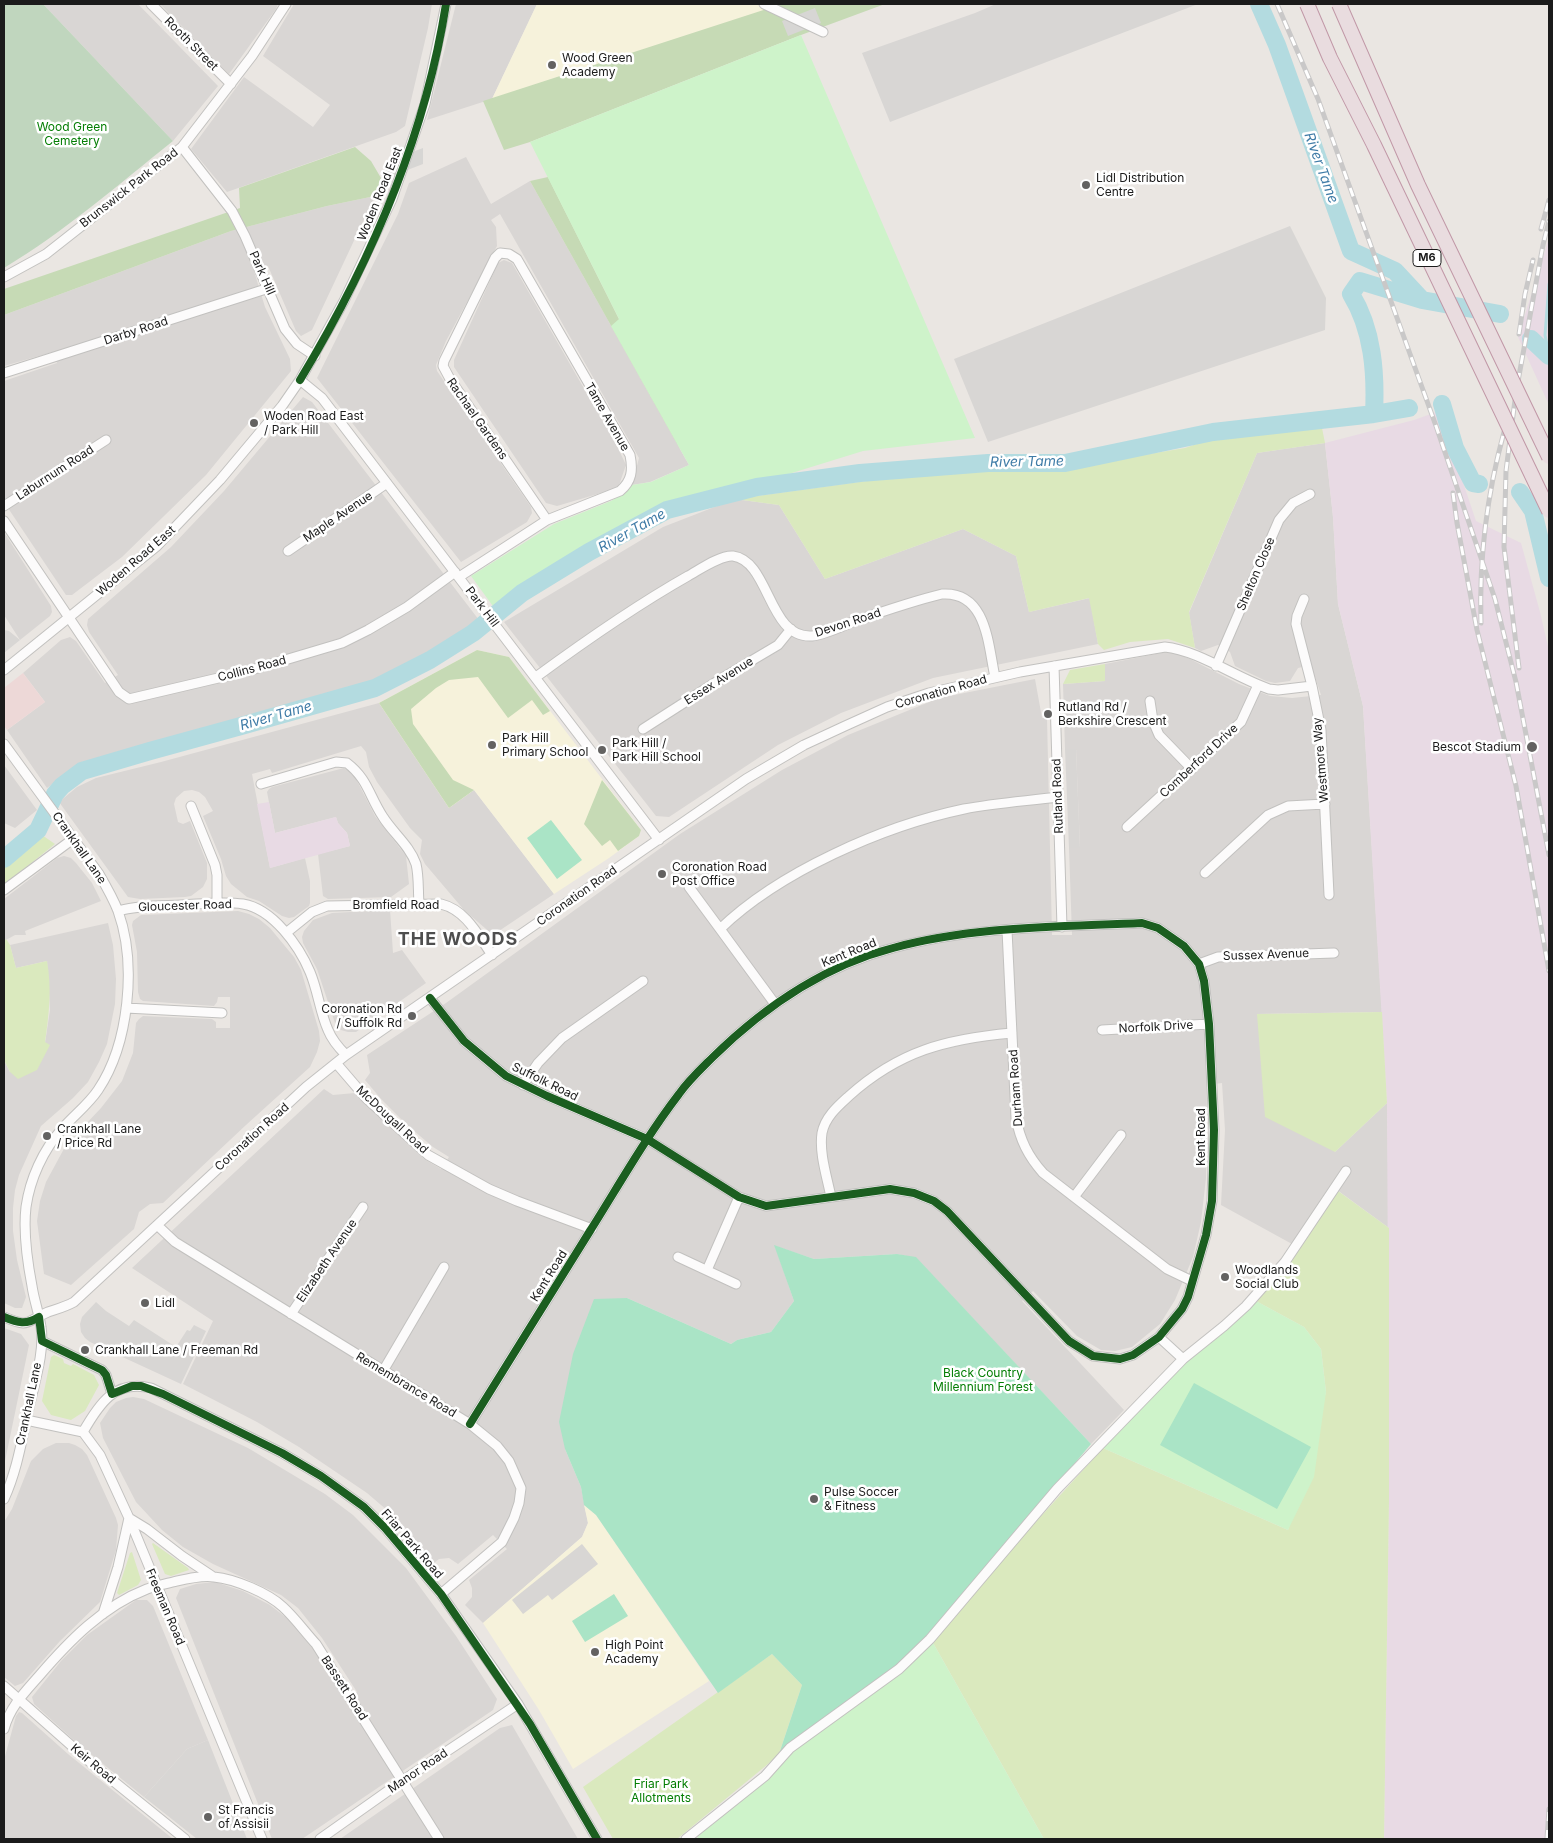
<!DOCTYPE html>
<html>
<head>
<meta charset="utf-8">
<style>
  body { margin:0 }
  #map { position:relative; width:1553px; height:1843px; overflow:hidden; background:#eae6e2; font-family:Inter,sans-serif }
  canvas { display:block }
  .frame { position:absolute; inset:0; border:5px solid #1b1b1b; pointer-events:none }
</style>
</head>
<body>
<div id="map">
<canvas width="1553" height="1843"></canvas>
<div class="frame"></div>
</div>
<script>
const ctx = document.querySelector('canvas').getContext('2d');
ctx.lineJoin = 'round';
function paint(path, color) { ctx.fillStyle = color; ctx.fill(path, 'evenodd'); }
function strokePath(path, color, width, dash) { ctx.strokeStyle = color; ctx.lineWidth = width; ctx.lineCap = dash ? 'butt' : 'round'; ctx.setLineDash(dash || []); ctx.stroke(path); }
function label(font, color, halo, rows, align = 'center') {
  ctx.font = font + ' Inter,sans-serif'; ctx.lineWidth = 5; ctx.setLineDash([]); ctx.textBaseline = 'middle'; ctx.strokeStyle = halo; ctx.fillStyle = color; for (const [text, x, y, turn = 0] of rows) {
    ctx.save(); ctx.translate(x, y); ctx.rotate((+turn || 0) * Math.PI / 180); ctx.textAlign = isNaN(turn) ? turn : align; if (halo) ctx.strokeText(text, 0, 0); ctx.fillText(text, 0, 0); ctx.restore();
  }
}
const residential = new Path2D(`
  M43 4H138L218 86 173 141Z
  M160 4H278L276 9 229 74Z
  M294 4H432L428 28 405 126 396 132 227 192 191 149 244 77 313 127 330 105 263 56Z
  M456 4H537L492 99 427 120Z
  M466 157 491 204 530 181 689 465 650 482 632 485 639 458 500 214 491 220 496 227 497 246 446 341 436 365 437 371 531 507 532 513 527 522 461 562 317 378 398 214 409 183Z
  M375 196 312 330 301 336 296 331 268 266 254 271 265 307 290 359 291 371 206 475 122 557 72 595H66L4 502V381L57 363 53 352 4 366V315L231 231 327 206Z
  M504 260 512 263 617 446 626 465 618 488 557 506 546 503 454 367V360L498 263Z
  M303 397 312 402 479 620 443 645 383 679 292 707 72 769 47 788 7 730 45 702 23 673 61 640 70 637 76 641 105 683 118 675 89 632 87 625 88 619 171 547 224 491Z
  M1325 443 1333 517 1338 604 1363 706 1382 1012 1257 1014 1335 1152 1387 1103 1389 1228 1333 1187 1292 1244 1221 1205 1225 1130 1222 1083 1207 1085 1206 1178 1201 1222 1193 1257 1175 1300 1160 1324 1132 1347 1115 1351 1101 1350 1077 1336 1033 1291 1022 1301 1124 1410 1091 1444 916 1258 897 1254 814 1259 775 1246 794 1301 771 1332 737 1340 731 1344 627 1298 565 1449 581 1487 588 1523 582 1537 483 1623 465 1605 472 1597V1588L469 1580 507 1549 493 1535 458 1564 449 1558 439 1559 434 1563 388 1511 367 1493 299 1447 257 1422 183 1384 213 1321 132 1268 324 1089 333 1095 355 1093 424 1159 441 1169 449 1157 433 1147 407 1125 382 1100 365 1080 370 1073 367 1055 446 1003 680 834 782 770 848 735 939 698 1035 679 1042 718H1047L1052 935H1072L1069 848H1080L1076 749H1065L1063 684 1105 681V664L1166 652 1175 653 1190 659 1239 684 1270 696 1292 698 1321 695 1311 665 1298 668 1290 681 1275 683 1266 681 1235 666 1230 652 1218 645 1201 651 1195 648 1189 613 1257 453Z
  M735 499 779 505 825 579 963 529 1016 556 1029 612 1090 598 1098 644 933 678 841 713 778 745 669 817 656 816 504 622 663 527Z
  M4 532 51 606 52 612 50 616 20 640 4 615Z
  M379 703 449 808 474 790 554 894 493 935 464 910 425 864 420 854 422 840 410 828 377 782 369 767 366 752 361 746 272 773 270 769 252 774 270 868 305 858 310 881V903L309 906 294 917 289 918 282 916 259 901 247 897 231 884 226 876 221 859 203 816 213 811 205 797 199 792 192 790 184 791 176 798 174 804 178 822 183 824 190 821 207 863V879L203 887 191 896 185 897 140 899 128 897 59 802 77 787 96 778 161 762Z
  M4 765 37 810 15 828 4 823Z
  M344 768 354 775 375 816 406 856 409 884 391 897 328 899 323 896 318 854 350 846 347 833 338 823 336 817 275 833 267 792 269 789 272 787Z
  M64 856 71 858 76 863 92 883 101 901 25 931 26 935H15L4 941V899L57 858Z
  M390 910 393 953 402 950 426 983 356 1032H348L341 1030 336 1026 317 969 303 943 302 937 304 931 313 920 332 913Z
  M238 911 249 914 259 919 270 928 294 957 301 970 319 1031 320 1041 317 1052 310 1067 246 1125 163 1203 150 1204 139 1212 134 1229 71 1285 44 1274 37 1221 40 1201 46 1182 66 1145 101 1108 122 1081 133 1053 136 1023 139 1019 143 1016 212 1019 216 1022V1028H230V997H218L217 1002 214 1006 143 1001 140 999 138 992 137 952 132 925 133 921 141 915Z
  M108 923 113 945 116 979 115 1004 107 1044 99 1062 88 1082 73 1098 41 1126 19 1175 15 1190 13 1208V1231L17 1260 26 1297 22 1308H15L4 1303V1060L10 1072 45 1043 50 1010 47 961 16 968 10 945Z
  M4 1328 21 1334 29 1345 4 1466Z
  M133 1397 144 1399 248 1448 325 1494 353 1515 406 1568 456 1636 497 1699 493 1710 302 1839H272L176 1598 180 1589 196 1584 215 1582 243 1591 270 1605 288 1619 313 1648 347 1699 357 1692 322 1638 298 1608 281 1595 213 1564 183 1547 162 1530 136 1502 103 1438 100 1423 110 1408 116 1402 126 1398Z
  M56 1443H69L75 1445 82 1449 87 1455 116 1518 118 1525 116 1550 100 1602 60 1641 23 1683 15 1686 4 1677V1522L12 1509 31 1461 43 1449Z
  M136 1600H147L153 1606 208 1740 187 1749 144 1797 77 1743 34 1704 32 1697 61 1661 87 1635Z
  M19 1712 22 1713 68 1754 173 1839H4V1760L16 1716Z
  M512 1725 578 1839H340L500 1728Z`);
const commercial = new Path2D(`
  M23 673 45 702 7 730 4 726V688Z`);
const industrial = new Path2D(`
  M1549 238V405L1518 337Z
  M1439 411 1476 521 1521 543 1540 612 1549 651V1839H1384L1389 1499 1387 1103 1363 706 1338 604 1333 517 1325 443 1414 420Z
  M269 802 275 833 336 817 338 823 347 833 350 846 270 868 257 804Z`);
const education = new Path2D(`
  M537 4H757L769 9 492 99Z
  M477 650 509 657 641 830 639 836 609 858 554 894 474 790 449 808 379 703Z
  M584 1505 596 1515 709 1681 573 1769 539 1710 483 1623 582 1537 588 1523Z`);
const religious = new Path2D(`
  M996 4H1198L890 122 862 53 975 13Z
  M1290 226 1326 298 1325 330 988 442 954 359Z
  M4 630 9 631 20 640 4 653Z
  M1065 749H1076L1080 848H1069Z
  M96 1302 106 1311 129 1326 134 1320 176 1347 187 1330 190 1331 194 1325 206 1331 181 1384 90 1342 85 1338 81 1332 80 1324 82 1317Z
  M582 1544 598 1564 552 1600 548 1595 523 1614 512 1600Z
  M208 1740 247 1839H197L144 1797 187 1749Z`);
const grass = new Path2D(`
  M1322 428 1325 443 1257 453 1189 612 1195 648 1168 639 1130 642 1104 650 1098 644 1089 598 1029 612 1016 556 963 529 825 579 779 505 735 499 917 474 1078 466 1185 448 1208 440Z
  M1105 664V681L1063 684 1070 670Z
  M42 835 55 844 4 885V867Z
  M6 939 10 945 16 968 47 961C52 988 49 1015 45 1042L50 1045 37 1070 18 1079 10 1072 4 1060V941Z
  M1382 1012 1387 1103 1335 1152 1265 1117 1257 1014Z
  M1338 1191 1389 1228V1499L1384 1839H1044L932 1641 994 1568 1103 1448 1288 1530 1326 1392 1321 1349 1304 1327 1256 1301 1291 1261Z
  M54 1355 63 1359 64 1363 71 1366 73 1364 94 1375 99 1385 85 1411 71 1420 51 1415 42 1401 51 1357Z
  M153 1543 188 1568 189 1570 171 1576 165 1574 152 1544Z
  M132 1552 141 1580 138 1585 119 1595 117 1593 130 1553Z
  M772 1654 802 1685 779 1754 768 1764 677 1839H613L583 1787Z`);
const forest = new Path2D(`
  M782 4H885L801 35 530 142 504 150 483 101Z
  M355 147 371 161 381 178 375 196 327 206 231 231 4 315V289L240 208 239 188Z
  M548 177 619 319 680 449 530 181Z
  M477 650 509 657 550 711 543 715 532 700 508 718 478 677 449 680 436 688 411 709 413 724 453 780 474 790 449 808 379 703Z
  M602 780 641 830 639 836 618 851 610 840 602 846 584 824Z`);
const cemetery = new Path2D(`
  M4 4H43L173 141C118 185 64 232 4 268Z`);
const park = new Path2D(`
  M801 35 975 438 863 451 766 481 687 501 611 536 512 594 495 609 471 576 554 524 611 501 624 493 632 485 651 482 689 465 611 326 619 319 530 142Z
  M1256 1301 1304 1327 1321 1349 1326 1392 1314 1477 1288 1530 1103 1448 1186 1362Z
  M932 1641 1044 1839H699L697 1837 775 1771 793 1751Z`);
const pitch = new Path2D(`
  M551 820 582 860 557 879 527 838Z
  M774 1245 814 1259 897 1254 916 1257 1091 1444 927 1638 896 1668 779 1754 802 1685 772 1654 718 1693 596 1515 584 1505 581 1487 565 1449 559 1422 573 1354 594 1299 627 1298 731 1344 737 1340 771 1332 794 1301Z
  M1194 1383 1311 1447 1277 1509 1160 1445Z
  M614 1594 628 1616 585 1642 572 1621Z`);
const pier = new Path2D(`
  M815 8 821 23 788 36 782 21Z
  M423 148V164L384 179 389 161Z`);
const stream = new Path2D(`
  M1549 284 1545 335 1549 355`);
const river = new Path2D(`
  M1259 4 1277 45 1351 251 1395 271 1422 300
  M1531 339 1549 356
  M1442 404 1455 448 1473 483 1479 484
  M1374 414C1376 373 1373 330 1351 294L1360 281 1422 300 1500 314
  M1520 492 1533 511 1549 578
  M4 859 38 830 55 794 62 786 82 771 150 751 241 726 375 688 430 660 473 633 522 593 589 552 667 510 757 487 860 473 988 463H1065L1213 432 1374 414 1409 408`);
const minor = new Path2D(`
  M151 4 231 84
  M764 4 823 32
  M182 147 232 211 245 236 285 329 297 344 315 356
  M4 277 46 254 182 147 252 56 286 4
  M4 373 269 288
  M300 380 322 398 659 840
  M4 506 106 440
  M4 521 119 692 129 699 248 671 342 643 368 630 407 607 455 572
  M288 551 387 483
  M459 577 547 520 620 491C632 481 633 470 630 455L517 259 509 254 500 253 495 258 444 361 443 366 450 379 547 520
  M1304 599 1297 616 1296 624 1312 686 1321 730 1329 895
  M1054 666 1062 927
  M1216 666 1279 520 1293 503 1310 494
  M4 670 157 546 220 480 282 406 300 380 344 301 392 199 425 104 446 4
  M536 677C585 641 635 606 688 576 699 570 720 555 733 556 770 561 768 639 812 636 824 635 843 626 855 621 884 611 913 601 942 594 987 591 988 645 995 677
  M1150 701 1153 721 1159 735 1192 769
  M643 729 724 677 778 645 791 629
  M4 744 99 874C106 886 113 898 118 911 137 964 129 1044 98 1090 88 1105 73 1116 62 1129 43 1150 30 1179 26 1207 23 1233 27 1260 32 1286 34 1300 39 1313 41 1327 45 1351 34 1384 29 1408 22 1439 17 1471 4 1499
  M261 784 336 762 347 763C368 779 369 796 383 817 393 833 410 846 416 864 419 876 418 891 419 903
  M191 806 215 865 217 875V904
  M1127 827 1241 722 1258 685
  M1205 873 1268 815 1288 806 1325 804
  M689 887 720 929
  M4 890 73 839
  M118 911C139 905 161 906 182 905 202 904 223 901 243 904 273 909 299 946 310 972 318 991 320 1012 328 1030 332 1040 339 1048 346 1055
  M1007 930 1016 1118C1020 1140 1028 1156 1043 1173L1167 1269 1192 1281
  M286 933 312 912 327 906 441 904C466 910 478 935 492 955
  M1199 964 1218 957 1334 953
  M430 998 464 1041 506 1076 547 1096 647 1139 739 1197 766 1206 890 1189 914 1193 934 1201 947 1211 1069 1341 1093 1356 1120 1359 1133 1355 1159 1337 1182 1309 1188 1297 1206 1235 1212 1201 1214 1130 1209 1024 1204 981 1199 964 1184 946 1158 928 1142 923C1059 927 974 926 893 948 824 966 764 1007 713 1057 701 1069 689 1080 679 1094 646 1137 619 1185 590 1231 550 1295 510 1360 470 1424
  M775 1004 720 929C779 872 883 826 964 809 995 803 1027 801 1058 797
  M126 1008 222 1013
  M1102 1030 1209 1024
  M336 1063 366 1098 428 1155 489 1189 517 1201 592 1229
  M523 1085 538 1063 562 1038 643 981
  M831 1197C827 1177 819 1153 822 1133 825 1117 838 1106 849 1096 899 1051 946 1039 1012 1033
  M1074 1197 1121 1135
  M157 1225 175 1242 470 1424 497 1446 509 1461 521 1488 519 1503 514 1518 502 1542 441 1594
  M678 1257 736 1284
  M707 1270 739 1197
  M291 1314 363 1207
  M4 1317C30 1328 25 1322 48 1312 57 1309 65 1307 74 1302L306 1087 346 1055 746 779 804 745 845 726 887 707 929 693 1020 672 1165 647C1197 650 1237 678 1269 689L1278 690 1312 686
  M1159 1337 1183 1359 1224 1326 1246 1306 1285 1262 1346 1171
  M42 1341 102 1370 106 1375 112 1394
  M383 1371 444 1267
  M26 1420 83 1432 100 1455 129 1518 262 1839
  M83 1432C99 1404 115 1379 151 1388L282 1453 321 1476 364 1507 385 1528 441 1594 518 1704 597 1839
  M103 1614 118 1567 129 1518 147 1529 182 1556 212 1576
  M4 1686 91 1763 185 1839
  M4 1729C10 1707 24 1693 39 1676 69 1641 103 1606 147 1589 156 1586 165 1584 173 1582 186 1579 201 1575 214 1577 235 1579 268 1593 283 1607 295 1618 305 1632 316 1644L439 1839
  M320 1839 402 1781 518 1704
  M686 1839 765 1776 790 1748 899 1669 930 1639 1057 1489 1183 1359`);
const rail = new Path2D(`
  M1277 4 1318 99 1436 426 1495 599 1516 682 1549 855
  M1541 229 1549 200
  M1519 334 1525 294 1533 260
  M1453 493 1457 523 1477 630 1516 786 1549 971
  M1481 623C1479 559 1487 494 1504 432
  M1519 668 1504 547 1506 471 1516 392 1543 245 1549 221
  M1547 1839 1549 1809`);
const highwayBridge = new Path2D(`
  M1307 4 1330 58 1374 145 1549 511
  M1339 4 1418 185 1549 457`);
const cycleway = new Path2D(`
  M300 380C370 264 425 138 446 4
  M430 998 464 1041 506 1076 547 1096 647 1139 739 1197 766 1206 890 1189 914 1193 934 1201 947 1211 1069 1341 1093 1356 1120 1359 1133 1355 1159 1337 1182 1309 1188 1297 1206 1235 1212 1201 1214 1130 1209 1024 1204 981 1199 964 1184 946 1158 928 1142 923C1059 927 974 926 893 948 824 966 764 1007 713 1057 701 1069 689 1080 679 1094 646 1137 619 1185 590 1231 550 1295 510 1360 470 1424
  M4 1317C18 1323 26 1325 39 1317L42 1341 102 1370 106 1375 112 1394 132 1386H141L163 1394 282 1453 321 1476 364 1507 385 1528 441 1594 530 1724 597 1839`);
const markers = [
  [552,65,5,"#636261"],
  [1086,185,5,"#636261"],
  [254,423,5,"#636261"],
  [1048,714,5,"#636261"],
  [492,745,5,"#636261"],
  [1532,747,6,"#636261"],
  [602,750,5,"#636261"],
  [662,874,5,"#636261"],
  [412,1016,5,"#636261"],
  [47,1136,5,"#636261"],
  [1225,1277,5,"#636261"],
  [145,1303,5,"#636261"],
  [85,1350,5,"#636261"],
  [814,1499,5,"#636261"],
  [595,1652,5,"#636261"],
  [208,1817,5,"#636261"]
];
const shields = [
  [1427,258,28]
];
const shieldNames = [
  ["M6",1427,258]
];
const streetNames = [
  ["Rooth Street",191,44,45],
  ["Brunswick Park Road",129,188,-38],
  ["Woden Road East",380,194,-68],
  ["Park Hill",262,273,66],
  ["Darby Road",136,331,-18],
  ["Tame Avenue",607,417,60],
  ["Rachael Gardens",477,419,55],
  ["Laburnum Road",55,473,-33],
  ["Maple Avenue",338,517,-34],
  ["Woden Road East",136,561,-41],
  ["Shelton Close",1256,574,-67],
  ["Park Hill",482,607,53],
  ["Devon Road",848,623,-18],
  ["Collins Road",252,669,-15],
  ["Essex Avenue",719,681,-32],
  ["Coronation Road",941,692,-16],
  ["Westmore Way",1321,760,-95],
  ["Comberford Drive",1199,761,-43],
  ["Rutland Road",1058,796,-92],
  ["Crankhall Lane",79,848,55],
  ["Coronation Road",577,896,-35],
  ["Bromfield Road",396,905],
  ["Gloucester Road",185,906,-2],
  ["Kent Road",849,953,-22],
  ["Sussex Avenue",1266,955,-2],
  ["Norfolk Drive",1156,1027,-3],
  ["Suffolk Road",545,1082,26],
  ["Durham Road",1016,1088,-94],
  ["McDougall Road",392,1120,43],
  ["Coronation Road",252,1137,-42],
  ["Kent Road",1201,1137,-90],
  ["Elizabeth Avenue",327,1261,-56],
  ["Kent Road",549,1276,-58],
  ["Remembrance Road",406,1385,31],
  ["Crankhall Lane",29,1404,-78],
  ["Friar Park Road",412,1544,49],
  ["Freeman Road",165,1607,67],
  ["Bassett Road",344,1688,57],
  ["Keir Road",93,1764,40],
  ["Manor Road",418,1771,-34]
];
const poiNames = [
  ["Wood Green",562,58],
  ["Academy",562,72],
  ["Lidl Distribution",1096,178],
  ["Centre",1096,192],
  ["Woden Road East",264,416],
  ["/ Park Hill",264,430],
  ["Rutland Rd /",1058,707],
  ["Berkshire Crescent",1058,721],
  ["Park Hill",502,738],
  ["Primary School",502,752],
  ["Park Hill /",612,743],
  ["Park Hill School",612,757],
  ["Bescot Stadium",1521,747,"right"],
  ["Coronation Road",672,867],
  ["Post Office",672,881],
  ["Coronation Rd",402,1009,"right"],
  ["/ Suffolk Rd",402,1023,"right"],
  ["Crankhall Lane",57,1129],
  ["/ Price Rd",57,1143],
  ["Woodlands",1235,1270],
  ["Social Club",1235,1284],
  ["Lidl",155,1303],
  ["Crankhall Lane / Freeman Rd",95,1350],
  ["Pulse Soccer",824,1492],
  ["& Fitness",824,1506],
  ["High Point",605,1645],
  ["Academy",605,1659],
  ["St Francis",218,1810],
  ["of Assisii",218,1824]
];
const parkNames = [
  ["Wood Green",72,127],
  ["Cemetery",72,141],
  ["Black Country",983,1373],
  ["Millennium Forest",983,1387],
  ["Friar Park",661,1784],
  ["Allotments",661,1798]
];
const waterNames = [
  ["River Tame",1321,168,70],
  ["River Tame",1027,462,-1],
  ["River Tame",632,531,-29],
  ["River Tame",276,716,-16]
];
const districtNames = [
  ["THE WOODS",458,940]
];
paint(residential, '#d9d6d4');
paint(commercial, '#edd8d7');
paint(industrial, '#e8dae4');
paint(education, '#f6f2db');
paint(religious, '#d8d6d4');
paint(grass, '#dae9be');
paint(forest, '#c6dab5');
paint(cemetery, '#c0d6be');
paint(park, '#cef3ca');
paint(pitch, '#aae4c6');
paint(pier, '#d7d6d4');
strokePath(stream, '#b3dbe0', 3);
strokePath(river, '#b3dbe0', 18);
strokePath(minor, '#c2c1bf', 11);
strokePath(minor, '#fcfbfb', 9);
strokePath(rail, '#c9c8c8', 5);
strokePath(rail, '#fff', 3, [9]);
strokePath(highwayBridge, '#c198a7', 16, []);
strokePath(highwayBridge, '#e9dcdf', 14);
strokePath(cycleway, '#1b5e20', 8);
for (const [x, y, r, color] of markers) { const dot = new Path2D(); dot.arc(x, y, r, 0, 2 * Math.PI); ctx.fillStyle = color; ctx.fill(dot); strokePath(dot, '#fff', 2); }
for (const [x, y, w] of shields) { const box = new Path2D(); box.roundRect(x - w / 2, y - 8.5, w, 17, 4); ctx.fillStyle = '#fff'; ctx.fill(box); strokePath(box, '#1b1b1b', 1); }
label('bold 11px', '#1b1b1b', null, shieldNames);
label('12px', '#1b1b1b', '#fff', streetNames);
label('12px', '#1b1b1b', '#fff', poiNames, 'left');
label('12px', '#047e04', '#fff', parkNames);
label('italic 14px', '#407ca7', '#fff', waterNames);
ctx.letterSpacing = '1px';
label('bold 18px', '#4e4e4e', '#fff', districtNames);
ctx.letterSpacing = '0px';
</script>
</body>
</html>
